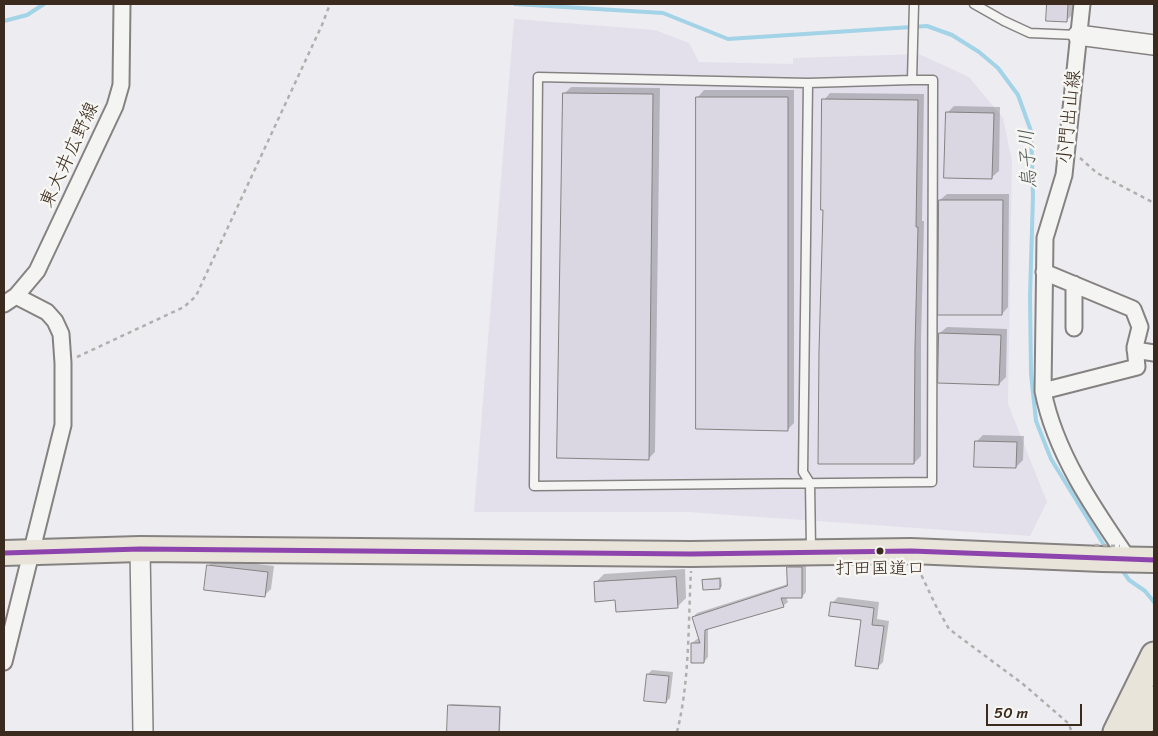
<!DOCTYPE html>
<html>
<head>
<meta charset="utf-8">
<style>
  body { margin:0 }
  #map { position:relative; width:1158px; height:736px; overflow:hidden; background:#edecf0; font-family:Sriracha,sans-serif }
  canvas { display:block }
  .frame { position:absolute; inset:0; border:5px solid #3b2a1e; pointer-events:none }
  .scale { position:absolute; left:986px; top:704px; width:96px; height:22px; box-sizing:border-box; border:2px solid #3b2a1e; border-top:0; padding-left:6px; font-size:15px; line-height:18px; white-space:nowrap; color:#3b2a1e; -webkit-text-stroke:4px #f6f6f2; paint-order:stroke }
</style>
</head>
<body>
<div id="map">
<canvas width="1158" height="736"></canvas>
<div class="frame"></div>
<div class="scale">50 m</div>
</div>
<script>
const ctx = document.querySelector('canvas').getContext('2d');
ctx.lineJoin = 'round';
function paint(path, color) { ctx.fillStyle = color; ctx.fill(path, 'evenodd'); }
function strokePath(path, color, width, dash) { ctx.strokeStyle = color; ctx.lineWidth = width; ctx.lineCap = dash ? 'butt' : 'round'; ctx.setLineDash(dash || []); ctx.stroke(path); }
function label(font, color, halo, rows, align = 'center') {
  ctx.font = font + ' Sriracha,"Klee One",sans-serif'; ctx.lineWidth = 5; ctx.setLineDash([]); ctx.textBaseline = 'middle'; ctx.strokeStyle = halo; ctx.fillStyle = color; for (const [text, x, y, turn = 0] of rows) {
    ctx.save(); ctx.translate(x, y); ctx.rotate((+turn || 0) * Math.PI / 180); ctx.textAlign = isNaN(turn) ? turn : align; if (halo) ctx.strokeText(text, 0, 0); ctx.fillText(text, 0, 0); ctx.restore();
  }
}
const built = new Path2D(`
  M514 19 655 30 689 43 699 62 793 64V58L919 54 969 77 1003 118 1012 161 1008 404 1047 502 1030 536 688 512H474Z`);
const shadow = new Path2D(`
  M1048 4H1076V11L1067 20 1047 19Z
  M571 87 660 88 655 452 648 459 564 94Z
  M704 90H794V423L787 430 698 97Z
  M830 93 924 94 922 221H924L921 339V456L914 463 824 209V100Z
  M954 106 1000 107 999 171 992 177 947 113Z
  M947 194H1009L1008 307 1002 314 940 200Z
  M947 327 1007 329 1006 377 999 384 940 333Z
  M983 435 1024 436 1023 460 1016 467 976 442Z
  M215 559 274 566 271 589 264 596 208 566Z
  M793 563H806V592L802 597H786L788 602 783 606 708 628V657L704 662 692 643 697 639H700L693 617 697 613 788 584V568Z
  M685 569 686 598 677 607 617 599 595 583 604 574Z
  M721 577 722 586 720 588 703 580 705 579Z
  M838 597 879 602 877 619 889 621 883 662 877 668 863 619 832 603Z
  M652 670 673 672 670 698 666 702 648 674Z
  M451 704 501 706 500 732H448L449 706Z`);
const stream = new Path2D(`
  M515 4 663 13 728 39 927 26 952 35 979 52 998 68 1018 95 1031 131 1033 196 1030 296 1031 374 1036 421 1051 459 1107 550
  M4 21 27 15 44 4
  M1120 567 1129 580 1145 591 1154 602`);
const building = new Path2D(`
  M1047 4H1068L1067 22 1046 21Z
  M563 93 653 94 649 460 557 458Z
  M696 97H788V431L696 429Z
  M822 99 918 100 916 227H918L915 347 914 464H818L819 351 823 210H821Z
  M946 112 994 113 992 179 944 178Z
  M939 200H1003L1002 315H938Z
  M939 333 1001 335 999 385 938 383Z
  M975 441 1017 442 1016 468 974 467Z
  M207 565 268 572 265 597 204 590Z
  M787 567H802V598H781L784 607 705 630 704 663H691V643H700L692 617 787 586Z
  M676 577 678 608 616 612 615 600 595 602 594 582Z
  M720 579V589L703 590 702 580Z
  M831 602 874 608 872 625 884 626 878 669 855 666 861 620 829 616Z
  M647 674 669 676 666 703 644 701Z
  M448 705 500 707 499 732H447Z`);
const path = new Path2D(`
  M1080 158 1097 173 1154 203
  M77 357 184 307 196 296 322 25 330 4
  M918 568 936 606 949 629 1023 684 1068 723 1072 732
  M677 732C690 680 688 624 691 571`);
const service = new Path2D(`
  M974 4 1004 21 1030 33 1077 35
  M808 83 538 77 534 486 932 482 933 80H912
  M811 549 810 483 803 472 808 83 912 80 914 4`);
const minor = new Path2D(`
  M1082 4 1064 175 1045 238 1043 391C1055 453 1094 509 1129 560
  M1074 284V328
  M4 304 16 296 37 271 115 106 121 85 122 4
  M1135 350 1154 353
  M1043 391 1137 367 1135 347 1140 327 1133 309 1044 272
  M4 662 63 425V363L61 334 55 321 47 312 16 296`);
const tertiary = new Path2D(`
  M1078 35 1154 45
  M140 549 143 732`);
const primary = new Path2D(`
  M4 553 140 549 691 554 911 551 1102 559 1154 560`);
const trunk = new Path2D(`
  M1116 732 1154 655
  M1138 732 1154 699`);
const pathBridge = new Path2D(`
  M1095 545 1120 546`);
const bus1 = new Path2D(`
  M4 553 140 549 691 554 911 551 1154 560`);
const markers = [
  [880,551,4.5,"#3b2a1e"]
];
const busNames = [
  ["打田国道口",880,569]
];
const streetNames = [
  ["小門出山線",1070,117,-84],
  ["東大井広野線",70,155,-65]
];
const waterNames = [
  ["烏子川",1029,159,-93]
];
paint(built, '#e3e0ec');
paint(shadow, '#0003');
strokePath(stream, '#a2d3e7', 4);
paint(building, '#dad7e3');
strokePath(building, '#868281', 1);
strokePath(service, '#868281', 11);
strokePath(minor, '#868281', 19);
strokePath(tertiary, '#868281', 22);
strokePath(primary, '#868281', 28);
strokePath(trunk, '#868281', 29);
strokePath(path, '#b1afae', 2.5, [4, 4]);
strokePath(service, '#f4f4f3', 8);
strokePath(minor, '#f4f4f3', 15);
strokePath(tertiary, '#f4f4f3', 19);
strokePath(primary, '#e8e4d9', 24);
strokePath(trunk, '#e8e4d9', 25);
strokePath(pathBridge, '#b1afae', 2.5, [4, 4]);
strokePath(bus1, '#8e44ad', 5);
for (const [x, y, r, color] of markers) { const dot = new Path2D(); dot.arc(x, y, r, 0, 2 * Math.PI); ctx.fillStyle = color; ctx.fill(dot); strokePath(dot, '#f6f6f2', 2); }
label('18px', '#3b2a1e', '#f6f6f2', busNames);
label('19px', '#3b2a1e', '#f6f6f2', streetNames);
label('italic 20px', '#505959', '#f6f6f2', waterNames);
</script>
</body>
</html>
